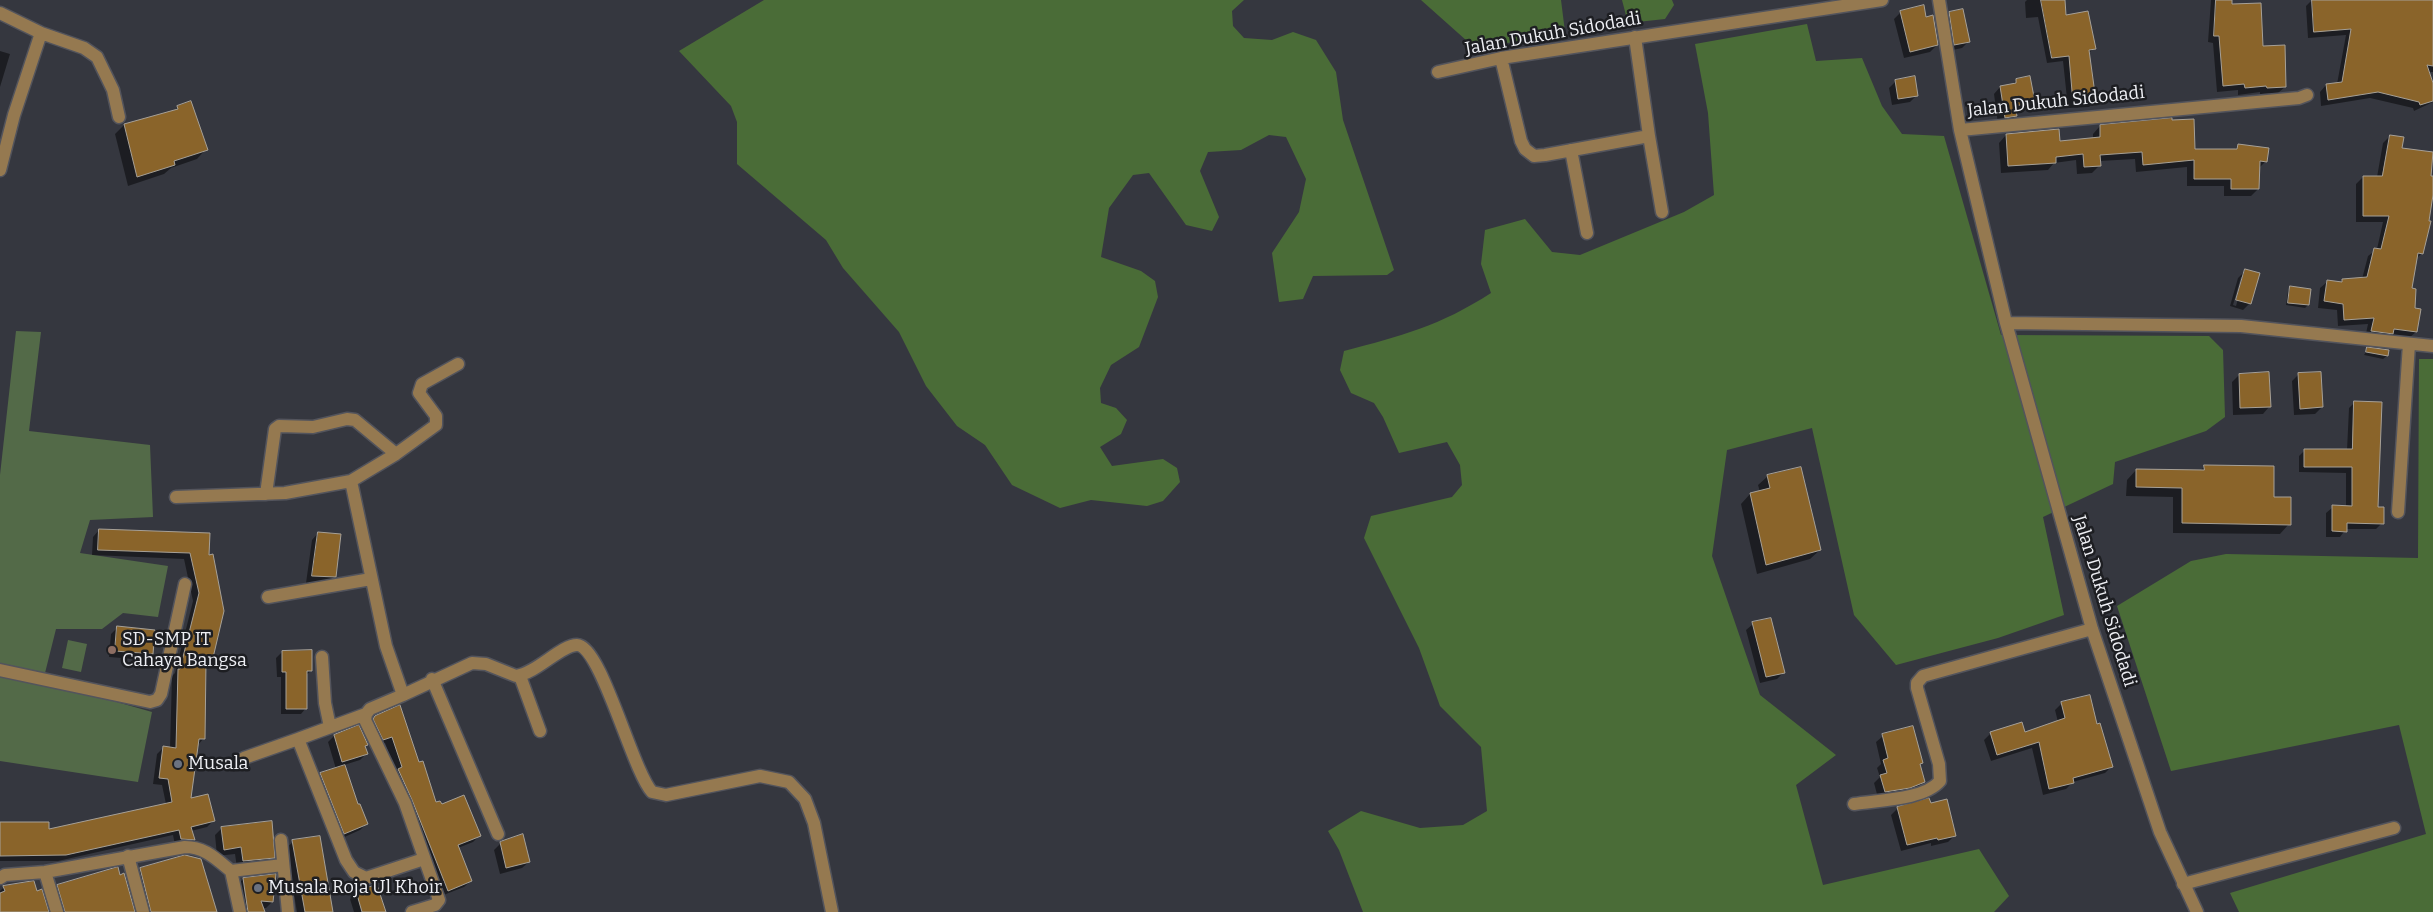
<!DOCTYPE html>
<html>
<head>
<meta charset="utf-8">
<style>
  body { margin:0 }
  canvas { display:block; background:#35373f }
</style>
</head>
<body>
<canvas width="2433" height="912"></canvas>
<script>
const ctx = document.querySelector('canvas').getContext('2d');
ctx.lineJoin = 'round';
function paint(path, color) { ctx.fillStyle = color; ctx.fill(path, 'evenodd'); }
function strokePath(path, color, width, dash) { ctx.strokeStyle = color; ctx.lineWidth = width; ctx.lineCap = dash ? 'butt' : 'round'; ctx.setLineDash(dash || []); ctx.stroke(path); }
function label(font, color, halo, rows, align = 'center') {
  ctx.font = font + ' Bitter,serif'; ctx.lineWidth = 5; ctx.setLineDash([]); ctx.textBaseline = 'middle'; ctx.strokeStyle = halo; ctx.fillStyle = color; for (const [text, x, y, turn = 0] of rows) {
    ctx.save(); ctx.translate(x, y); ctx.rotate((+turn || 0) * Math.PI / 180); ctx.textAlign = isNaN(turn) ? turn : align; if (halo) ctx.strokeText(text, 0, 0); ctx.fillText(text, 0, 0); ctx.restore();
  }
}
const green = new Path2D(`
  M16 331 41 332 29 431 150 445 153 517 90 520 80 553 168 566 158 617 123 613 102 629H56L43 681 152 712 138 782 0 761V475Z
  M68 640 87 644 81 672 62 668Z`);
const forest = new Path2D(`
  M764 0H1244L1232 11 1233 26 1244 38 1272 40 1293 32 1316 40 1336 72 1343 120 1394 270 1387 275 1313 276 1303 299 1279 302 1272 253 1299 212 1306 179 1286 137 1269 135 1241 150 1208 152 1200 171 1219 217 1212 231 1186 225 1149 173 1133 175 1109 208 1101 257 1141 271 1155 281 1158 297 1139 347 1111 365 1100 388 1101 403 1116 408 1127 420 1121 434 1100 447 1112 466 1163 459 1177 468 1180 482 1163 501 1147 506 1091 500 1060 508 1012 485 985 445 957 426 926 386 899 332 843 268 826 240 737 164V122L731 106 679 51Z
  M1421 0H1561L1565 32 1476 49Z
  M1622 0H1672L1674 5 1665 19 1628 23Z
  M1807 24 1816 61 1862 58 1882 106 1902 134 1944 136 2001 335 2209 336 2223 350 2225 417 2206 431 2115 462 2113 484 2043 517 2064 615 1998 638 1896 665 1854 615 1812 428 1727 450 1712 556 1760 695 1836 755 1796 785 1823 885 1979 849 2009 896 1994 912H1363L1339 850 1328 831 1361 811 1420 828 1463 825 1487 811 1481 747 1440 706 1419 648 1364 538 1371 516 1452 497 1462 485 1460 465 1447 442 1399 453 1383 417 1374 403 1351 393 1340 370 1344 351C1401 336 1440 326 1491 293L1481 264 1485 230 1525 219 1552 252 1580 255 1684 212 1714 195 1708 113 1695 44Z
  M2419 359H2433V912H2239L2230 893 2426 834 2399 725 2171 771 2117 606 2191 561 2226 554 2418 558Z`);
const shadow = new Path2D(`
  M2027 0H2063L2064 16 2094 48 2088 54 2095 101 2089 107 2068 108 2063 61 2047 63 2038 17 2026 18 2025 2Z
  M2211 0H2231L2230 6 2262 48 2285 87 2278 93 2260 94V92L2238 95V90L2217 92 2213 43 2208 42Z
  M2312 0H2433V72H2428L2433 87V102L2414 111 2413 108 2370 98 2321 106 2320 92 2326 85 2337 84 2346 35 2308 38 2306 6Z
  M1901 12 1926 18 1937 45 1930 52 1904 58 1894 19Z
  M1950 13 1969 41 1962 48 1948 51 1943 20Z
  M0 51 10 54 0 87Z
  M2016 80 2034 102 2027 108 2015 111V116L2009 123 1998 124 1994 94 2000 87 2012 85Z
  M1896 81 1916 96 1910 102 1892 105 1889 88Z
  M178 107 206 149 197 159 171 168 164 174 128 186 115 134 124 125 174 111Z
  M2100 126 2194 150H2234L2238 146 2266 161 2258 169V189L2251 196H2224V186H2187V167L2136 172 2135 159 2100 161V165L2092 173 2077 174 2076 160 2054 163 2048 170 2001 173 1999 143 2006 135 2059 142 2093 139V134Z
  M2390 136 2429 177H2433L2428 234 2422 253 2415 260 2411 289 2416 332 2409 338H2365L2368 324 2338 326 2337 310 2318 308 2320 288 2327 282 2339 283 2342 280 2362 279 2368 256 2377 249 2383 222H2356V184L2363 177H2377L2383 143Z
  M2245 271 2250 303 2243 310 2230 306 2238 278ZM2241 277H2244L2236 306 2233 305Z
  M2291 287 2308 305 2305 308 2286 305 2288 291Z
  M2368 349 2388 351 2387 356 2383 359 2364 355Z
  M2239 375 2269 407 2263 414 2233 415 2232 382Z
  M2298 375 2322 407 2315 414 2294 415 2292 381Z
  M2355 402 2377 508 2382 523 2376 529H2346L2340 537H2326V513L2333 507H2346V473L2299 472V456L2305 450H2347L2349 408Z
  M2204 467 2273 498 2289 524 2280 534 2173 533V497L2126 496 2127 480 2136 470 2200 471Z
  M1768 476 1820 550 1810 559 1757 574 1741 504 1750 494 1760 492 1758 485Z
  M99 530 208 556 211 662 205 667 204 738 198 745 189 799 213 821 207 827 191 831 194 840 188 846 175 845 173 835 58 861H0V824L48 830 166 804 162 785 153 784 157 754 164 747 170 748 172 676 175 673 193 601 184 559 92 555 93 537Z
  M318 533 335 576 328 583H306L312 540Z
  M1753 624 1784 672 1777 679 1760 683 1746 630Z
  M118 627 152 654 145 660 109 657 111 634Z
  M282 652 311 671 305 676 306 708 301 714H281V677H277L276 658Z
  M2062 703 2096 726 2112 766 2105 773 2073 782 2066 789 2043 795 2032 748 1991 761 1984 740 1991 733 2025 734 2058 722 2055 710Z
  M376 717 418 763 435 804 479 836 473 842 458 848 471 881 464 887 441 896 385 743 377 746 369 724Z
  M334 736 366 745 364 747 367 753 360 760 344 765 358 806 367 823 360 830 338 840 314 781 321 775 336 769 328 742Z
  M1883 736 1919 765 1924 782 1917 788 1878 798 1874 783 1880 777 1877 768 1881 764 1876 742Z
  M1898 808 1955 835 1948 842 1931 846V843L1901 851 1891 815Z
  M222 828 273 857 266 864 237 868 235 854 217 856 215 835Z
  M293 842 332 912H297L286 848Z
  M501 843 529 862 522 868 500 874 494 850Z
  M140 870 215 912H143L134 876Z
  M243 879 272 902 266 908H262L264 912H241L237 885Z
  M58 886 133 912H57L51 893Z
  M4 887 36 892 48 912H0V891Z
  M357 892 384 912H354L350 899Z`);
const building = new Path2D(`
  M2041 0H2065L2066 15 2088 11 2096 49 2089 50 2096 101 2073 103 2069 56 2052 58Z
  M2216 0H2232V4L2261 3 2263 46 2285 45 2286 87 2267 88 2266 86 2245 88 2244 84 2223 86 2219 36H2214Z
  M2312 0H2433V66L2427 65 2433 83V101L2420 105 2419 102 2378 92 2328 100 2326 84 2342 82 2351 29 2314 32Z
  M1924 5 1926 17 1933 15 1938 45 1910 52 1900 11Z
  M1963 9 1970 42 1954 45 1949 12Z
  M1915 76 1918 96 1898 99 1895 80Z
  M2030 76 2035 102 2015 106 2017 116 2005 118 2000 86 2016 83V79Z
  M191 101 208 150 174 161 175 165 137 177 124 124 178 109 177 106Z
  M2172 118V120L2194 119 2195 149H2237L2238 144 2269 148 2267 162 2260 161 2259 189H2231V179H2194V160L2143 165 2142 152 2100 155 2101 166 2084 167 2083 154 2056 157V163L2008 166 2006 134 2059 129 2060 141 2100 137V125Z
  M2390 135 2404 137 2402 148 2433 152 2431 176H2433V195L2429 221H2431L2423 254 2418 253 2412 288 2416 289 2415 308 2421 309 2417 332 2394 329 2393 334 2371 331 2374 318 2344 320 2343 304 2324 301 2327 280 2342 282V279L2367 277 2374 248 2381 249 2389 216H2363V176H2382Z
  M2245 269 2260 273 2251 304 2236 300Z
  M2290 286 2311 289 2309 305 2288 303Z
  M2367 347 2389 350 2388 356 2366 352Z
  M2269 372 2271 407 2240 408 2239 374Z
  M2321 372 2323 407 2300 409 2298 373Z
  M2354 401 2382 402 2378 507H2384V524L2347 523V532L2332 531V505L2352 506V467H2304V449H2352Z
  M2204 465 2274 466V497H2291V525L2182 523V488L2136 487V469L2204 470Z
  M1801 467 1821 550 1766 565 1750 493 1770 488 1767 475Z
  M99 529 210 533 209 555 213 554 224 611 212 662 206 661 205 739H199L191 798 208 794 215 821 191 827 195 840 181 839 179 830 66 855 0 856V822H49V829L172 802 168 779 159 778 163 746 176 748 178 669H180L199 593 190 553 98 550Z
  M318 532 341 534 336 577 312 576Z
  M1771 618 1785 673 1766 677 1752 622Z
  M117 626 155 630 153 654 115 651Z
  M312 650V671H307V709H286V672H282V651Z
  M2090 695 2097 724 2100 723 2113 767 2073 778 2074 783 2049 789 2039 742 1997 755 1990 732 2022 722 2025 732 2065 718 2061 702Z
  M400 705 419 762 423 761 436 802 440 801 442 804 464 795 481 836 458 845 472 881 448 891 412 800 398 769 402 767 392 737 383 740 373 719 375 716Z
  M359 725 368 745 365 746 368 754 342 762 334 735Z
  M1913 726 1923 763 1920 764 1925 782 1910 788 1885 792 1880 775 1887 773 1883 760 1888 758 1882 734Z
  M345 765 358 804H360L368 824 344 834 320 773Z
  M1929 798 1931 803 1947 799 1956 836 1938 840 1937 838 1907 845 1897 807Z
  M272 821 275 858 243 861 241 847 224 850 221 827Z
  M523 834 530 862 506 868 500 842Z
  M320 836 333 912H305L292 840Z
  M185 855 201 859 217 912H151L140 868Z
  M118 867 120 875 124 873 135 912H65L57 885Z
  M276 874 273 902 261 901 265 912H248L243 878Z
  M34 881 37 891 42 889 49 912H0V893L5 891 3 886Z
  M377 885 386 912H362L356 891Z`);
const minor = new Path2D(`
  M1939 0 1960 130 2006 323 2092 629 2160 832 2197 912
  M0 13 41 33 84 48 97 57 113 90 119 117
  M1635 37 1649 136
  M1501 58 1521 141 1525 149 1534 156 1545 155 1649 136 1662 212
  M1438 72 1501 58 1882 0
  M1960 130 2299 98 2307 95
  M1571 150 1587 233
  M0 170 14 115 41 33
  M2006 323 2241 326 2433 346
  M351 481 396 454 436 425V416L419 393 422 384 458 364
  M266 494 275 429 279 426 313 427 347 419 355 420 396 454
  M176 497 285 493 351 481 386 646 403 695 370 709 366 714 365 720 405 803 439 900 435 905 412 912
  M2398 512 2409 344
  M268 597 371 579
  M322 657 325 703 330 727
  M0 670 150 702 157 700 161 694 185 584
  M520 676 540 731
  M432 679 498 834
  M403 695 472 663 486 664 516 676C537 673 561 645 577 645 601 645 632 770 652 792L666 795 760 776 789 782 805 799 814 823 832 912
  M366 714 298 739 346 860 354 872 366 878 424 859
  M244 758 298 739
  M1854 804C1878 800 1924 800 1940 781L1939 764 1917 688V683L1923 676 2092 629
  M281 840 288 912
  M128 856 143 912
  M231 871 240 912
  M45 872 57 912
  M0 878 5 875 45 872 185 847C205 847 216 859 231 871L283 865
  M2183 884 2394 828`);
const markers = [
  [112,650,5,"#8d6e63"],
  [178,764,5,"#6b7280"],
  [258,888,5,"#6b7280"]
];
const streetNames = [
  ["Jalan Dukuh Sidodadi",1553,34,-10],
  ["Jalan Dukuh Sidodadi",2056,102,-6],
  ["Jalan Dukuh Sidodadi",2104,601,73]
];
const poiNames = [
  ["SD-SMP IT",122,640],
  ["Cahaya Bangsa",122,661],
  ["Musala",188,764],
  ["Musala Roja Ul Khoir",268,888]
];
paint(green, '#536a48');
paint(forest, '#4a6c37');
paint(shadow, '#0007');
paint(building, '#8a642a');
strokePath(building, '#a6a097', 1);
strokePath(minor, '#53545c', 15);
strokePath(minor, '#957950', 12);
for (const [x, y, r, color] of markers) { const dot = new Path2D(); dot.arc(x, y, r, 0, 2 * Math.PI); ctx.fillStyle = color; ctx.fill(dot); strokePath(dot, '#1d1e22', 2); }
label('18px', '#eeeff4', '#1d1e22', streetNames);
label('18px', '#eeeff4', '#1d1e22', poiNames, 'left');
</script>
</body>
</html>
